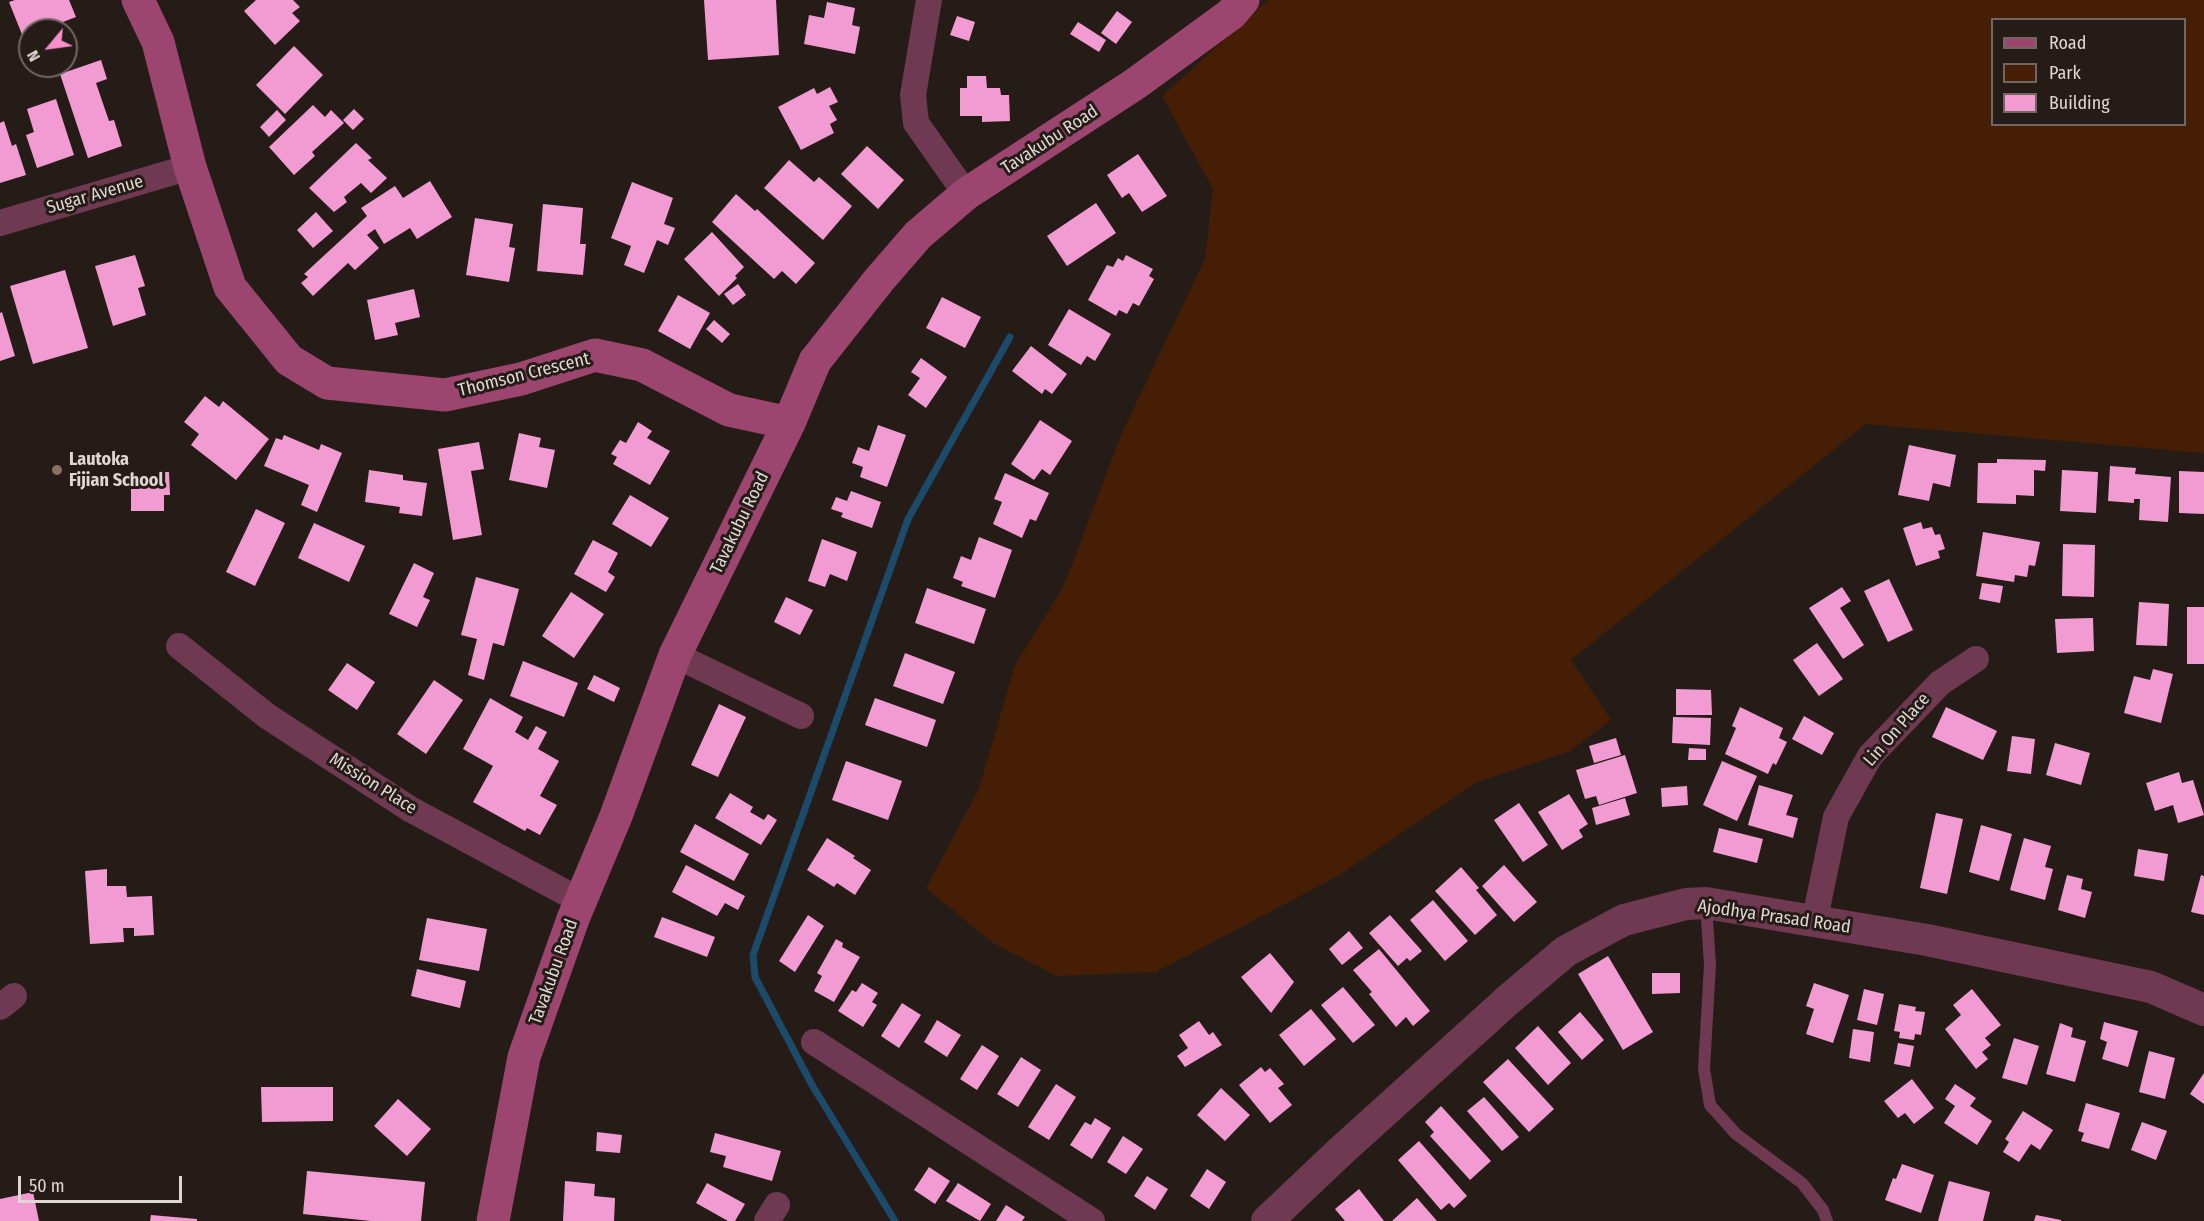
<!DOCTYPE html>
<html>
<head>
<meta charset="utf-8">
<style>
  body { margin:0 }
  #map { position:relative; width:2204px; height:1221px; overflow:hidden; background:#261c17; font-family:"Fira Sans Condensed",sans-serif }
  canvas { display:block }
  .legend { position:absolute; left:1991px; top:18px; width:195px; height:108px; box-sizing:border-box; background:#261c17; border:2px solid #706763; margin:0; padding:8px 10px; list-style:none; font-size:18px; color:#ded7d4 }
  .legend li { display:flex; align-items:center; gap:12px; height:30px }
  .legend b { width:30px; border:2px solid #706763 }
  .north { position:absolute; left:18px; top:18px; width:60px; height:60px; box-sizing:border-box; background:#261c17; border:2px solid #706763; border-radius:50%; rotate:241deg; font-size:16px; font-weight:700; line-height:24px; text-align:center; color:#ded7d4 }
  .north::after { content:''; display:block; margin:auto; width:21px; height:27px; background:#f98fca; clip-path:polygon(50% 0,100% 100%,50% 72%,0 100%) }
  .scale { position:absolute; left:18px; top:1176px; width:164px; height:27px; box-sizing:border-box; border:3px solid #ded7d4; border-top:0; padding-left:8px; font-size:18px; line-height:21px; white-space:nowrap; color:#ded7d4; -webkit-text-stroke:4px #261c17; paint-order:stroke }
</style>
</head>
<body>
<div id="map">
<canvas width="2204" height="1221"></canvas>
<ul class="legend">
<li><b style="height:8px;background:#9c456e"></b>Road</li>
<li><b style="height:16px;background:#461e06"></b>Park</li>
<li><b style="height:16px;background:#f29bd2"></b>Building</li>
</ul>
<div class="north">N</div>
<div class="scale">50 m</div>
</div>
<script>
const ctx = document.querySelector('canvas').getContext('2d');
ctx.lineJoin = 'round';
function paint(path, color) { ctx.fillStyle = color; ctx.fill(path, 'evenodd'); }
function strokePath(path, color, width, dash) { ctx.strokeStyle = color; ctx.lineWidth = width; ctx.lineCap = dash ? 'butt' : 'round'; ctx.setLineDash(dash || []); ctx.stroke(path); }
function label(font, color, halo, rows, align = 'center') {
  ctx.font = font + ' "Fira Sans Condensed",sans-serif'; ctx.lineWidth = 6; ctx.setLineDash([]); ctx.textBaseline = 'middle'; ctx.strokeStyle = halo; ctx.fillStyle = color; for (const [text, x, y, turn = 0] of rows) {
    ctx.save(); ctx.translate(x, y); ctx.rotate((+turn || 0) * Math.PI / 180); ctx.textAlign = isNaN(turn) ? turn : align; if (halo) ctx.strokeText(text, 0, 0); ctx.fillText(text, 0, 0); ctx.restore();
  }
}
const green = new Path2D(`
  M1268 0H2204V453L1866 424 1571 660 1611 720 1570 751 1477 782 1338 876 1156 972 1057 976 993 943 926 888 979 789 1015 665 1064 586 1121 435 1205 259 1213 189 1162 96ZM1992 20H2184V124H1992Z`);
const stream = new Path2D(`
  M895 1221 812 1085 755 977 753 955 908 519 1010 337`);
const building = new Path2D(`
  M15 0H69L76 17 42 30H30V35L23 37 9 2Z
  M256 0H293L300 7 292 13 300 21 275 45 244 11Z
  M704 0H776L779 55 708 60Z
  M827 2 855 8 852 25 860 27 855 54 804 44 809 15 824 18Z
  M1117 11 1132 22 1116 44 1101 33Z
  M957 16 975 22 969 41 950 35Z
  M1078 22 1106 40 1099 52 1070 34Z
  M294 46 323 75 285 114 256 85Z
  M101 60 107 79 96 83 109 121 114 120 122 146 88 158 60 74Z
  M967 76H986L987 88H1000L1001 95H1009L1010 121 982 122V116H960V88H967Z
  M830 87 838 102 829 106 837 120 830 124 834 133 801 150 778 107 814 88 817 94Z
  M56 99 74 155 37 168 26 135 34 132 27 109Z
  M313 105 325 117 331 110 344 123 312 152 315 156 294 175 269 147Z
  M354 109 364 119 353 130 343 120Z
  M277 110 286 120 269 137 260 127Z
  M4 121 12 146 16 144 26 175 0 183V123Z
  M356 143 372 158 368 160 387 178 371 193 361 183 344 197 347 202 334 212 309 188Z
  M867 146 904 180 878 209 841 174Z
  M1138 154 1167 196 1142 212 1129 193 1122 198 1107 175Z
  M789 160 814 182 819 177 852 206 823 240 764 188Z
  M430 181 452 217 417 239 410 228 384 244 375 229 367 235 379 248 355 270 348 263 313 296 301 283 308 277 304 274 367 216 361 208 395 186 403 198Z
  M632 182 673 198 664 224 675 228 668 245 657 240 644 273 624 265 631 246 611 238Z
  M736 194 755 211 757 209 815 263 796 284 782 271 774 279 712 222Z
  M1096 203 1116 233 1067 266 1047 236Z
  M543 204 583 208 580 244H586L583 275 537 271Z
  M316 212 333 231 313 248 297 230Z
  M475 218 513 224 509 247 515 248 509 282 466 275Z
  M712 232 744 267 735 276 737 278 719 296 684 259Z
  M135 255 145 286 138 288 146 315 113 326 95 266Z
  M1126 255 1153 269 1149 276 1154 279 1139 306 1133 303 1127 314 1119 310 1116 316 1088 300 1107 265 1113 267 1118 258 1123 261Z
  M65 270 88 348 33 364 10 286Z
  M738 284 746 295 733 305 724 294Z
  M414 289 420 317 395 323 398 335 375 340 367 300Z
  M678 295 710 313 690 349 658 331Z
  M942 297 981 317 965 348 926 328Z
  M1069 309 1111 334 1095 361 1087 356 1081 365 1048 345Z
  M2 312 15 356 0 361V313Z
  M714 320 730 334 722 343 706 329Z
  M1031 346 1067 374 1052 394 1045 389 1042 394 1012 371Z
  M921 358 947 377 926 408 908 395 920 378 911 372Z
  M205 396 219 407 223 401 269 439 236 480 191 445 199 434 184 422Z
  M1040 420 1072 441 1050 475 1042 469 1034 480 1011 464Z
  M638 422 652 431 647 438 670 451 650 485 613 464 617 457 611 454 620 440 626 443Z
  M878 425 906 435 887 487 860 477 863 467 852 463 858 447 869 451Z
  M519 433 541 438 539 447 555 450 547 488 509 480Z
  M284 435 319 450 321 444 342 453 317 512 301 505 309 485 264 466 276 438 282 440Z
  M479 442 484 469 471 471 482 535 453 540 438 449Z
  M1909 445 1956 455 1950 487 1933 483 1929 501 1898 495Z
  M1997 459 2046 460 2045 471 2034 470V496L2016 495V504L1977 503 1978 463H1997Z
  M2110 466 2136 468 2135 474 2171 477 2168 522 2139 520 2140 499H2134V503L2108 501Z
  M369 470 403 475V480L427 483 422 516 399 513 400 507 365 502Z
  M2062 470 2098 472 2096 513 2060 511Z
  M2179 471 2204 472V514L2179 513Z
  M158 472H169L170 495H164V511H131V478H158Z
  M1005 473 1049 493 1036 521 1030 519 1022 538 993 524 1002 502 994 499Z
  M851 491 881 502 872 528 841 517 843 513 831 509 836 497 847 501Z
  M630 495 669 518 651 547 612 524Z
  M256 509 285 523 255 586 226 572Z
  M1921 522 1923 529 1932 527 1935 535 1940 534 1945 549 1938 551 1940 558 1916 566 1903 528Z
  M314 523 365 546 349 582 298 558Z
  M1983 532 2040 542 2035 566 2029 565 2027 577 2015 575 2014 582 1976 576Z
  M979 537 1012 550 995 598 961 586 963 582 953 578 961 556 971 560Z
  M822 539 857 552 847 581 830 574 825 587 808 581Z
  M593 540 618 553 608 572 615 577 606 592 574 574Z
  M2063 544 2095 545 2094 597 2062 596Z
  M414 563 434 573 423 597 430 600 417 627 389 614Z
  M476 577 519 589 504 646 493 643 484 680 468 675 477 639 461 635Z
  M1889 579 1913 630 1888 642 1864 591Z
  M1982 583 2003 586 2000 603 1979 599Z
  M1842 587 1851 601 1840 608 1864 645 1843 659 1809 608Z
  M927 588 986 609 974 644 915 623Z
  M571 592 604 614 574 658 542 636Z
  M786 597 813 610 800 635 774 622Z
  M2139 602 2169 604 2167 646 2136 645Z
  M2187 607H2204V664H2187Z
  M2093 618 2094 651 2057 653 2055 619Z
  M1817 643 1843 679 1819 696 1793 660Z
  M905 653 955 672 943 704 893 686Z
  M523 661 578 683 564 717 510 696Z
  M347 663 375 682 357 710 328 690Z
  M2153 669 2173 674 2161 723 2124 713 2134 676 2150 680Z
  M594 675 620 688 614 702 587 689Z
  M434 680 463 700 426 754 397 734Z
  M1676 689 1711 690 1712 715H1676Z
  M490 698 523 717 515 732 528 740 536 726 547 732 538 749 559 761 540 796 557 805 540 835 527 828 525 831 473 802 493 766 463 749Z
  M875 698 936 720 927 747 865 725Z
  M719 704 746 717 718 777 691 765Z
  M1740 707 1783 728 1779 738 1787 742 1776 765 1773 763 1768 774 1725 754 1736 728 1732 726Z
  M1946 707 1997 731 1983 760 1932 737Z
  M1804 716 1834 733 1822 755 1792 739Z
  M1673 717 1711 718 1710 745 1672 743Z
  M2012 736 2035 739 2031 774 2007 771Z
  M1616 738 1621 755 1594 763 1589 746Z
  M2055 743 2090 753 2081 785 2046 775Z
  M1689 748 1706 749V760H1688Z
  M1625 755 1637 793 1599 805 1596 796 1585 799 1576 770Z
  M846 761 902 781 888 820 832 800Z
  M1722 761 1757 776 1737 821 1703 805Z
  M2179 772 2182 783 2193 780 2204 815 2178 823 2173 805 2155 811 2146 783Z
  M1759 785 1793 795 1786 815 1798 818 1793 838 1748 825Z
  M1687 786 1688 805 1662 807 1661 788Z
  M730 793 753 807 750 812 764 820 768 814 777 820 761 845 715 818Z
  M1569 794 1588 824 1579 830 1583 837 1562 850 1538 812Z
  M1625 798 1630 815 1596 825 1592 808Z
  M1519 803 1548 845 1523 862 1494 820Z
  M1936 813 1963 819 1947 894 1920 888Z
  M695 824 749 854 734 881 680 852Z
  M1981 825 2012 834 1999 881 1969 872Z
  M1719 828 1763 839 1757 863 1713 852Z
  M827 838 855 856 853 858 871 870 855 895 837 883 834 887 807 870Z
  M2024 838 2051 846 2045 867 2053 869 2045 900 2010 890Z
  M2138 849 2168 854 2164 881 2134 876Z
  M686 865 745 896 738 910 725 903 717 916 672 892Z
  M1504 865 1537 902 1514 922 1482 886Z
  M1461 867 1479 888 1476 890 1497 915 1475 935 1435 891Z
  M107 869V886H126L127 897 152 896 154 935 134 936V928H123L124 942 90 944 85 871Z
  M2067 875 2083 879 2081 889 2092 892 2085 918 2058 910Z
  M2201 875 2204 876V915L2191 912Z
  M1433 900 1468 941 1445 961 1410 920Z
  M808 915 824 926 795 972 779 961Z
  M1390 915 1422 951 1410 961 1407 958 1398 966 1369 933Z
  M662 917 715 937 707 957 654 937Z
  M427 918 487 929 479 971 419 960Z
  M1349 931 1363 948 1342 965 1329 949Z
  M836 939 843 943 842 947 860 957 834 1002 814 991 822 976 817 973Z
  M1379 949 1430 1011 1413 1026 1406 1017 1396 1027 1369 994 1372 992 1353 970Z
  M1270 953 1294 982 1271 1013 1241 977Z
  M1608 956 1653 1032 1623 1050 1578 974Z
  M417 969 466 981 460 1008 411 996Z
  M1652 973H1680V993L1652 994Z
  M862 983 878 993 872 1002 877 1005 863 1027 838 1011 852 990 856 992Z
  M1814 983 1849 995 1833 1043 1806 1034 1814 1009 1806 1006Z
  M1343 987 1375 1025 1353 1043 1321 1005Z
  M1864 989 1884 994 1877 1025 1857 1020Z
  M1972 989 2001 1025 1985 1038 1991 1045 1982 1052 1988 1059 1976 1069 1945 1029 1961 1015 1953 1005Z
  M902 1003 921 1015 899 1048 881 1036Z
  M1899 1004 1916 1007 1915 1011 1925 1012 1921 1035 1915 1034 1914 1040 1899 1038 1900 1032 1894 1031Z
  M1311 1009 1336 1039 1304 1066 1279 1035Z
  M1580 1012 1604 1040 1582 1060 1558 1032Z
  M937 1020 961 1035 947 1057 924 1042Z
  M1199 1021 1209 1035 1213 1032 1222 1045 1185 1067 1177 1056 1188 1048 1179 1035Z
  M2104 1022 2138 1031 2128 1067 2102 1059 2107 1042 2100 1039Z
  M2060 1023 2073 1028 2071 1037 2086 1041 2075 1082 2046 1074Z
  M1538 1026 1571 1063 1548 1085 1515 1048Z
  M1853 1029 1874 1032 1870 1062 1849 1058Z
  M2014 1038 2039 1046 2027 1085 2002 1078Z
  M1898 1043 1914 1046 1910 1067 1894 1064Z
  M982 1045 999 1056 977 1090 960 1079Z
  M2149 1051 2175 1058 2165 1099 2139 1092Z
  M1021 1057 1041 1070 1018 1107 997 1094Z
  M1508 1059 1554 1109 1529 1132 1483 1082Z
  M1261 1067 1265 1072 1270 1068 1284 1084 1278 1088 1292 1105 1270 1123 1239 1085Z
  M2204 1073V1104L2190 1094Z
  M1912 1079 1934 1108 1914 1124 1905 1113 1898 1118 1884 1101Z
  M1056 1084 1076 1097 1049 1140 1028 1127Z
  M1955 1084 1976 1098 1970 1106 1992 1121 1977 1145 1944 1123 1955 1106 1945 1099Z
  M261 1087H333V1121L262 1122Z
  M1221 1088 1250 1115 1225 1141 1197 1115Z
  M1484 1097 1519 1137 1502 1151 1467 1111Z
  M398 1099 431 1129 407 1156 374 1126Z
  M2086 1103 2120 1113 2109 1149 2081 1141 2084 1133 2078 1131Z
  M1441 1106 1491 1161 1470 1180 1430 1136 1434 1132 1425 1122Z
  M2023 1111 2053 1130 2040 1150 2031 1144 2019 1162 2003 1152 2009 1142 2005 1139Z
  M1095 1118 1111 1128 1092 1159 1070 1145 1085 1122 1091 1125Z
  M2142 1122 2167 1131 2156 1160 2131 1150Z
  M597 1132 622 1135 620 1153 596 1151Z
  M715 1133 781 1151 772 1181 723 1167 726 1156 710 1152Z
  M1123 1136 1143 1149 1126 1174 1107 1162Z
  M1419 1141 1467 1196 1454 1208 1449 1203 1441 1210 1398 1160Z
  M1902 1164 1934 1175 1921 1213 1885 1200 1893 1178 1896 1179Z
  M929 1167 950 1181 935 1204 914 1190Z
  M1207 1169 1226 1182 1209 1209 1190 1196Z
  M307 1171 425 1182 421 1221H371L303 1214Z
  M1147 1176 1168 1189 1155 1210 1134 1196Z
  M565 1181 595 1184 594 1196 615 1198 614 1221H563Z
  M1949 1181 1990 1192 1983 1221H1938Z
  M707 1183 745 1204 735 1221H728L696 1203Z
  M958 1183 991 1204 980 1221 946 1201Z
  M1359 1189 1384 1221H1345L1335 1209Z
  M33 1192 39 1221H0V1199Z
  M1417 1198 1437 1221H1392Z
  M1006 1205 1025 1217 1022 1221H996Z
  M151 1215 197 1219V1221H150Z
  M2036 1215 2061 1220V1221H2034Z`);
const service = new Path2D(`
  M1706 905 1710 965 1704 1069 1710 1105 1736 1134 1802 1183 1823 1210 1827 1221`);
const minor = new Path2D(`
  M929 0 913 95 916 123 966 194
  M0 223 190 167
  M179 646 267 716 410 809 581 901
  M675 655 801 716
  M1814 923 1836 817 1870 756 1940 683 1976 659
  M0 1007 14 996
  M814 1042 1092 1221
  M767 1221 777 1205`);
const tertiary = new Path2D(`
  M1267 1221 1341 1151 1508 1000 1566 951 1624 920 1686 904 1706 903 1927 940 2151 987 2204 1010`);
const secondary = new Path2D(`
  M138 0 158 42 190 167 230 287 289 360 327 383 445 395 521 379 595 355 642 365 729 410 789 423
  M493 1221 524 1057 573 919 616 816 675 655 789 423 815 361 879 280 918 235 966 194 1135 84 1231 14 1243 0`);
const markers = [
  [57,470,6,"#8d6e63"]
];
const streetNames = [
  ["Tavakubu Road",1050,140,-33],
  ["Sugar Avenue",95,195,-16],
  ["Thomson Crescent",524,375,-14],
  ["Tavakubu Road",740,523,-64],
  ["Lin On Place",1897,730,-49],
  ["Mission Place",373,784,32],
  ["Ajodhya Prasad Road",1774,917,8],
  ["Tavakubu Road",554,972,-70]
];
const poiNames = [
  ["Lautoka",69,460],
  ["Fijian School",69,481]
];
paint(green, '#461e06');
strokePath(stream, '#1c4a6a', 7);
paint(building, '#f29bd2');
strokePath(service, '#6f3952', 12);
strokePath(minor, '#6f3952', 26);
strokePath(tertiary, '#6f3952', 32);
strokePath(secondary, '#9c456e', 33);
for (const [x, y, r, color] of markers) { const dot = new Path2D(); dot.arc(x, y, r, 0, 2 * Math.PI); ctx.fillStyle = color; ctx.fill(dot); strokePath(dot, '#261c17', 2); }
label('18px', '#ded7d4', '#261c17', streetNames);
label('bold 18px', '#ded7d4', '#261c17', poiNames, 'left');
</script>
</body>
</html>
